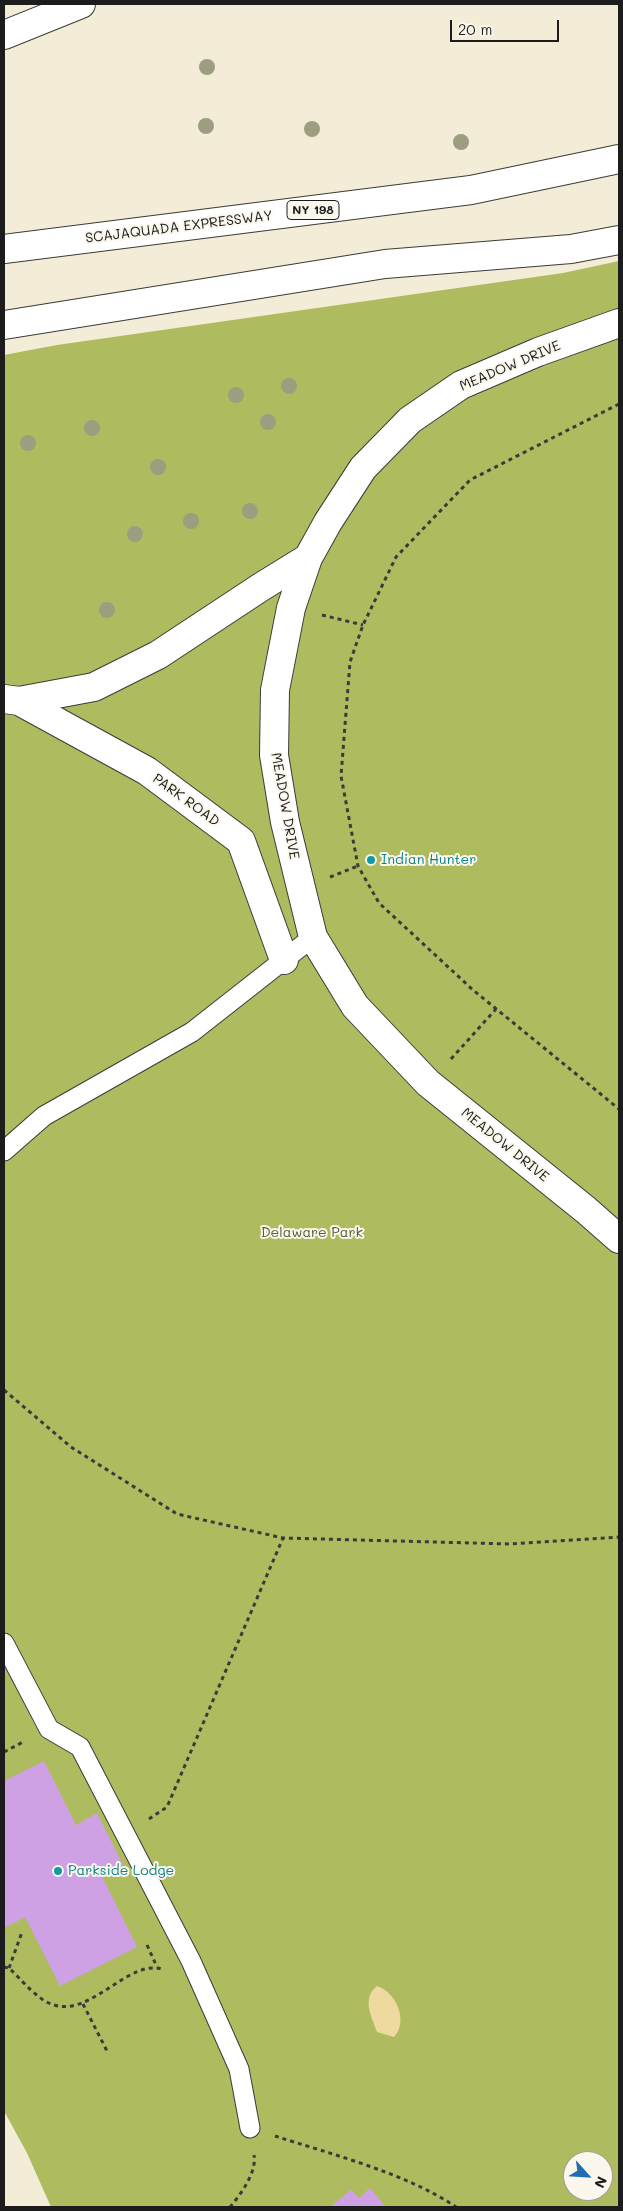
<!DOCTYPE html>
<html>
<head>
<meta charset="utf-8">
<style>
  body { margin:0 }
  #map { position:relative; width:623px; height:2211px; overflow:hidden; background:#f3ecd6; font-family:Mali,sans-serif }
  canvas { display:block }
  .frame { position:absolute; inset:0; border:5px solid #1c1c1c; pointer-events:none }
  .north { position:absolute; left:563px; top:2151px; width:50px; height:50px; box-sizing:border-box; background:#fbf7ec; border:1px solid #a29f99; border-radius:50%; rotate:116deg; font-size:14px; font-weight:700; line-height:20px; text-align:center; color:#1c1c1c }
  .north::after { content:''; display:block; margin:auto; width:18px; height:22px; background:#1f6fb2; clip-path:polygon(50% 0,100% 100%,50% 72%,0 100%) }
  .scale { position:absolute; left:450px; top:20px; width:109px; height:22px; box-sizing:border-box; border:2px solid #1c1c1c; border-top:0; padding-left:6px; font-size:15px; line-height:18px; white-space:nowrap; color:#1c1c1c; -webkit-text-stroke:4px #fbf7ec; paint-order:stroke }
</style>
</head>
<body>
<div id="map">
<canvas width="623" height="2211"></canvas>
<div class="frame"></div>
<div class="north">N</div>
<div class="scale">20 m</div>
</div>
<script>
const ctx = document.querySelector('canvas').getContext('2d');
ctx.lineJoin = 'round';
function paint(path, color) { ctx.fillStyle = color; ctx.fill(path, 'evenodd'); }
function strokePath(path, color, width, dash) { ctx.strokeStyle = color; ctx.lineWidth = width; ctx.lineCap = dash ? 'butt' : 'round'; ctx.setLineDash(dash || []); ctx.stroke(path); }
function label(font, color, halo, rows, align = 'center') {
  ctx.font = font + ' Mali,sans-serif'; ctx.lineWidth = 4; ctx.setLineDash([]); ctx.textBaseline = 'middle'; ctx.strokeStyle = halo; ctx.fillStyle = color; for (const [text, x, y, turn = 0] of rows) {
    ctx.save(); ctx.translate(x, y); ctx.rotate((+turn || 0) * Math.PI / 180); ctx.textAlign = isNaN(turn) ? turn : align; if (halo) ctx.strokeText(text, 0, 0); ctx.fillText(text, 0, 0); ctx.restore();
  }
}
const green = new Path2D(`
  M619 261V2207H51L27 2153 4 2111V355L57 345 563 273ZM573 2161H603V2191H573Z`);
const sand = new Path2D(`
  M377 1986C396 1992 409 2021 394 2037L377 2032C372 2017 361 1999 377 1986Z`);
const building = new Path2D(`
  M44 1761 76 1825 97 1813 123 1865 102 1876 137 1947 60 1986 25 1917 4 1928V1781Z
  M370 2188 386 2207H330L351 2190 359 2198Z`);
const path = new Path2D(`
  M619 404 470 480 396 557 363 625 350 662 341 776 358 866 379 903 473 990 619 1109
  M322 615 363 625
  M330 877 358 866
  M451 1059 496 1009
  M4 1390 71 1447 177 1514 283 1538 510 1544 619 1537
  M4 1752 23 1742
  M149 1819 167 1807 283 1538
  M147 1945 157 1967
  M4 1967 9 1968C22 1980 37 2000 54 2005 92 2017 131 1956 164 1970
  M9 1968 22 1932
  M83 2004 107 2051
  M275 2136C331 2154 408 2174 456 2207
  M230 2207C241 2194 257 2172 254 2155`);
const service = new Path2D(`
  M4 1151 44 1116 192 1032 313 937
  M4 1643 49 1729 80 1747 191 1961 239 2069 250 2128`);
const minor = new Path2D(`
  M4 35 81 4
  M619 323 538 352 461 385 410 420 363 468 328 522 308 558 291 608 275 690 274 755 285 822 313 937 355 1006 428 1083 586 1210 619 1239
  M4 699 19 701 147 771 241 841 284 960
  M19 701 94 687 158 655 261 587 308 558`);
const trunk = new Path2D(`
  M4 249 471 190 619 159
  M4 325 385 264 571 249 619 240`);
const trees = [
  [207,67],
  [206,126],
  [312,129],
  [461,142],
  [289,386],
  [236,395],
  [268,422],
  [92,428],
  [28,443],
  [158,467],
  [250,511],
  [191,521],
  [135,534],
  [107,610]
];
const markers = [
  [371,860,5,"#0f9aa8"],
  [58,1871,5,"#0f9aa8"]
];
const shields = [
  [313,210,52]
];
const shieldNames = [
  ["NY 198",313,210]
];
const streetNames = [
  ["SCAJAQUADA EXPRESSWAY",179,227,-7],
  ["MEADOW DRIVE",510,366,-23],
  ["PARK ROAD",186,800,36],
  ["MEADOW DRIVE",285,806,80],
  ["MEADOW DRIVE",505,1145,39]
];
const cultureNames = [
  ["Indian Hunter",381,860],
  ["Parkside Lodge",68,1871]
];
const parkNames = [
  ["Delaware Park",312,1233]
];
paint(green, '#aebc5f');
paint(sand, '#eeda9e');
paint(building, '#cea1e4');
strokePath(service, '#3c3b38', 21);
strokePath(minor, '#3c3b38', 30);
strokePath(trunk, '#3c3b38', 30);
strokePath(path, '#3c3b38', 3, [4, 4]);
strokePath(service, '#fff', 19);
strokePath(minor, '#fff', 28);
strokePath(trunk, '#fff', 28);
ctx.fillStyle = '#9d9d7f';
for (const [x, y] of trees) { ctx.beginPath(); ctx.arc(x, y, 8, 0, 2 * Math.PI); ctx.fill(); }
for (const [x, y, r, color] of markers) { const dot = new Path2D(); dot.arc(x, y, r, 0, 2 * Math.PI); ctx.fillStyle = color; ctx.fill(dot); strokePath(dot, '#fbf7ec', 2); }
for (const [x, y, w] of shields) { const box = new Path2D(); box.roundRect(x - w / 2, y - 9.5, w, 19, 4); ctx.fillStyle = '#fbf7ec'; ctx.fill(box); strokePath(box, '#1c1c1c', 1); }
label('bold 12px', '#1c1c1c', null, shieldNames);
label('14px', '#1c1c1c', '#fbf7ec', streetNames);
label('14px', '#0d838f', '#fbf7ec', cultureNames, 'left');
label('14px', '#565c37', '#fbf7ec', parkNames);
</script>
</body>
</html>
